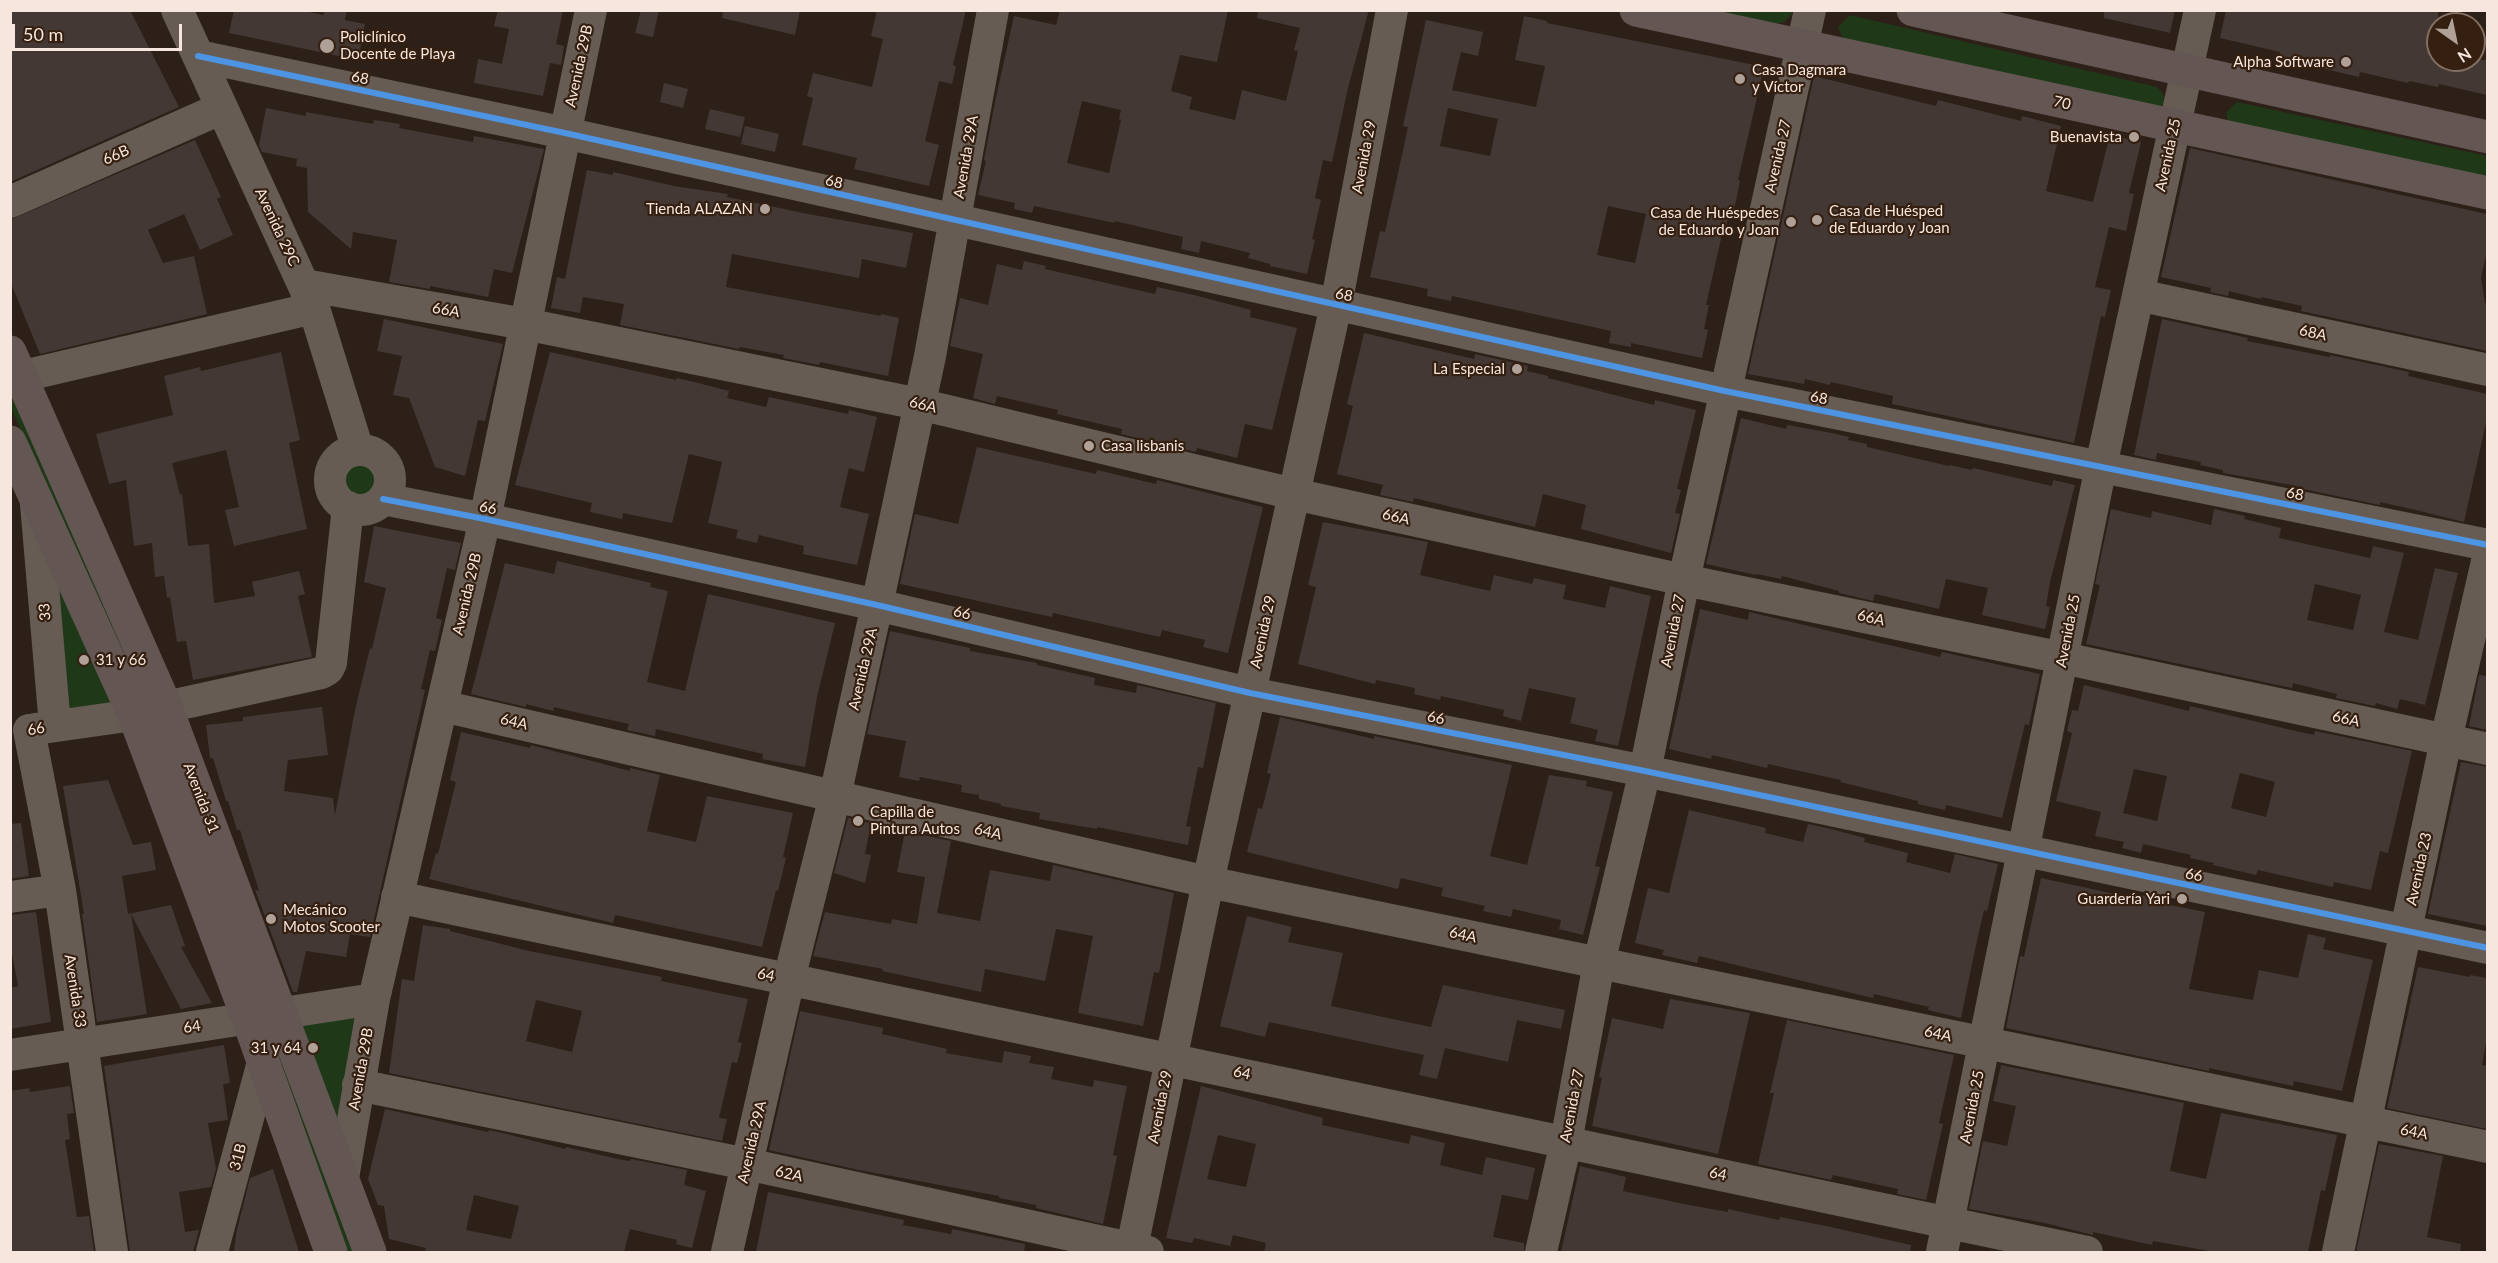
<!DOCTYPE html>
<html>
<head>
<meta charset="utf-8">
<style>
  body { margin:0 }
  #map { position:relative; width:2498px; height:1263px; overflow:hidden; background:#2d2018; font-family:Lato,sans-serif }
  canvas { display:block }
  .frame { position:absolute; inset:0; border:12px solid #f6e6dd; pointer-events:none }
  .north { position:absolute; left:2426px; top:12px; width:60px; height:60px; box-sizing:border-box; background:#351f10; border:2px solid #826f62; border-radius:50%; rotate:147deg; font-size:16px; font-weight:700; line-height:24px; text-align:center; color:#f6e6dd }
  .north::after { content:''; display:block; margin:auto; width:21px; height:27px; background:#b0a198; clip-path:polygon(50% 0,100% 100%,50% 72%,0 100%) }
  .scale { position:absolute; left:12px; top:24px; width:170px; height:27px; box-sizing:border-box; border:3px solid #f6e6dd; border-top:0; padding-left:8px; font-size:18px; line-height:21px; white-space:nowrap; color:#f6e6dd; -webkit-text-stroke:4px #351f10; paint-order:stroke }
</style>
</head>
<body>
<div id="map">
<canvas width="2498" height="1263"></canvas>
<div class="frame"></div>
<div class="north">N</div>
<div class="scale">50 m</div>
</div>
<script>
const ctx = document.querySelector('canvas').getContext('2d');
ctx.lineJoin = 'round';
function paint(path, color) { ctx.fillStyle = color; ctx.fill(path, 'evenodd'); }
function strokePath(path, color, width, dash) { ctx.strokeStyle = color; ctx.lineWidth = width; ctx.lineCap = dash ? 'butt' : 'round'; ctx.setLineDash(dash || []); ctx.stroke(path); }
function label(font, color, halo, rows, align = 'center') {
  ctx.font = font + ' Lato,sans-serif'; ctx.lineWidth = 4.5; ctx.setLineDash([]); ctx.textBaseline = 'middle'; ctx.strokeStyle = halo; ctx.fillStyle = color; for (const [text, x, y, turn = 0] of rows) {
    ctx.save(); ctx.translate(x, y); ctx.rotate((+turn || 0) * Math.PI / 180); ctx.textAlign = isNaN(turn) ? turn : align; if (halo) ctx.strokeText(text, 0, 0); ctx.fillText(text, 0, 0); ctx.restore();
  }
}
const green = new Path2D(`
  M1792 10V14L1784 22 1775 24 1709 11Z
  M1850 15 2157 87 2162 92 2166 102 2160 107 1850 42 1842 37 1838 27Z
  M2237 102 2487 156V182L2228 122 2226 113Z
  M10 389 150 702 143 703 11 408Z
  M339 479a21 21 0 1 1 42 0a21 21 0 1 1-42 0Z
  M35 497 134 715 55 726Z
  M374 999 343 1178 289 1013Z
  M272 1023 355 1252H348L266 1025Z`);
const building = new Path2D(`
  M10 10H130L179 107 10 182Z
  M234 10H300L323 15 325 10H347L345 20 365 24 358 60 229 33Z
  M498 10H563L556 44 564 46 561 65 550 63 543 96 474 83 478 59 502 64 509 29 494 26Z
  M641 10H659L653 37 635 33Z
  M723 10H800L795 35 722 18Z
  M877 10H966L953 65 956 66 952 84 939 81 925 141 939 145 929 186 854 169 857 158 802 145 813 98 807 96 813 73 872 87 883 39 871 36Z
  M1060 10H1228L1217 62 1180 55 1171 91 1192 97 1189 109 1235 120 1242 90 1286 101 1298 51 1294 50 1300 28 1257 18 1258 10H1369L1348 88 1332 162 1323 160 1315 198 1321 200 1312 239 1315 240 1307 274 1270 266V264L1248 258 1250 253 1201 241 1199 253 1181 249 1183 237 1115 221V223L1034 206 1032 213 1014 209 1015 203 978 195 986 161 984 160 995 102 1014 16 1056 25ZM1082 101 1121 110 1119 119 1121 120 1109 173 1067 163Z
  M2104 10H2175L2170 33 2104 18Z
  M2226 10H2438V60H2487V95L2439 84 2438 87 2409 81 2408 83 2360 72 2359 77 2279 58 2280 52 2220 38Z
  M1524 16 1547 21V23L1764 67 1738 180 1740 181 1734 210 1730 209 1725 231 1723 230 1706 305H1709L1704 329 1708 330 1702 358 1631 343V347L1609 343 1611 331 1452 296 1451 301 1427 296 1428 289 1370 277 1380 231 1385 232 1397 178 1408 127 1403 126 1426 20 1483 32 1478 56 1461 52 1452 90 1536 107 1545 66 1515 60ZM1448 108 1498 119 1490 156 1440 146ZM1608 206 1646 214 1635 263 1597 255Z
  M1814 76 1936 106 1938 100 2021 121 2022 116 2061 126 2046 191 2093 202 2110 135 2141 142 2129 193 2134 194 2126 231 2109 227 2095 287 2111 290 2105 317 2101 316 2074 443 1892 404 1893 396 1831 382 1830 385 1805 379 1804 384 1748 374Z
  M664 83 688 89 683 108 660 102Z
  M266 108 306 116V112L373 124 374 120 400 124 399 128 473 142 474 136 544 149 512 273 494 269 488 297 430 286V289L389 282 397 240 353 232 351 249 308 212 307 168 296 166 297 159 262 152 259 145Z
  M710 109 745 117 740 137 705 129Z
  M745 126 779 134 775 152 741 144Z
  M195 140 221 197 217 199 233 235 200 250 184 214 148 230 163 263 194 256 207 314 40 354 10 281V220Z
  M2190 148 2487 214V251L2481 278 2485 303H2487V351L2301 311 2302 306 2261 297V299L2229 291 2228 296 2210 292 2211 288 2161 277Z
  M587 170 613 175V172L674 186 728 194 727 197 808 214 913 233 906 268 862 259 859 278 732 254 726 287 881 316V314L899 318 888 376 820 362 819 365 783 358 784 355 740 347 739 349 620 325 624 304 583 297 580 313 551 308 557 277 565 279Z
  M1024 261 1046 266 1045 269 1155 294 1157 287 1194 295 1251 310 1250 317 1297 328 1272 430 1245 424 1237 458 1197 448 1196 452 1121 434 1122 429 1057 414 1058 410 997 396 995 404 973 398 983 354 950 346 960 298 988 305 997 264 1022 270Z
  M384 319 503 344 485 421 478 420 465 476 435 467 409 398 393 395 402 356 377 351Z
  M2162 319 2248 338 2247 341 2330 357V355L2409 372 2408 376 2487 394V418L2464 522 2420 511 2380 502V505L2303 489V487L2223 473V470L2200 465 2201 462 2157 453 2156 460 2134 455Z
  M1364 333 1474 359 1475 354 1528 366 1527 371 1548 376V378L1654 405 1655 400 1696 410 1677 489 1681 490 1675 513 1680 514 1671 553 1581 529 1586 505 1543 494 1535 527 1414 498 1413 502 1380 495 1383 485 1337 474 1353 406 1347 404Z
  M281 352 300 440 289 443 307 529 234 546 225 510 239 507 226 450 172 463 180 495 182 494 188 546 209 544 214 603 255 596 252 582 299 571 305 594 298 596 312 657 193 680 186 641 177 642 170 597 167 598 164 576 155 577 152 543 134 546 126 480 109 484 96 434 173 415 164 376 200 367 201 371Z
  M550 352 676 380 677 378 698 383 729 391 727 398 766 407 769 397 848 414 849 410 877 417 864 472 849 468 840 507 869 514 857 565 803 554 804 546 759 535 757 543 736 538 738 530 708 523 722 462 689 454 672 523 623 513 622 519 590 512 592 503 515 485Z
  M1741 418 1786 429 1787 425 1832 433 1849 437 1848 440 1867 444V447L1949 466 1950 465 1972 470 1973 468 2052 486 2053 480 2075 485 2050 582 2046 606 2050 607 2045 629 1982 615 1988 588 1946 579 1939 609 1875 594 1873 601 1839 593V591L1782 576 1781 579 1757 574 1756 575 1706 564Z
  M977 447 1096 474 1097 470 1156 484 1157 480 1263 507 1228 653 1203 647 1205 640 1162 630 1160 637 1053 613 1052 617 900 584 915 514 958 524Z
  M2111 509 2151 518 2152 511 2211 525 2214 509 2245 516 2244 519 2281 528 2279 538 2370 558 2373 546 2404 553 2384 632 2418 640 2435 568 2458 573 2425 705 2400 699 2397 709 2376 703 2375 706 2336 698 2337 694 2293 683 2292 688 2086 644 2100 585 2095 584ZM2315 584 2361 595 2353 630 2307 620Z
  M1323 522 1428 542 1420 575 1490 591 1494 575 1532 584 1534 578 1566 585 1563 599 1605 608 1610 586 1651 596 1618 746 1595 741 1598 730 1570 723 1576 698 1529 688 1521 721 1503 716 1504 710 1441 696 1440 700 1414 694 1415 688 1376 680 1375 684 1298 664 1316 587 1308 585Z
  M374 526 461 543 455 570 447 568 436 618 442 620 435 651 430 650 421 689 425 690 370 937 350 934 346 957 306 951 297 992H293L255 890 259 891 240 830H237L228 801H226L213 758H210L206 725 243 721V717L322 707 328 755 288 760 284 791 333 798 335 815 355 710 370 648 372 649 386 588 364 582Z
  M557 561 651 583 650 587 668 591 647 682 685 691 708 594 835 623 817 697 805 767 762 759 763 754 656 729 655 736 627 730 629 724 579 713 554 707 553 711 526 704V707L471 694 505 563 554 574Z
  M1700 609 1748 620 1749 612 1940 657 1942 652 2040 674 2029 725 2025 724 2002 818 1946 805 1945 810 1918 804V801L1840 782 1841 780 1768 764 1767 768 1712 755 1711 759 1669 749Z
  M890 631 970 648V651L1037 663V665L1095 678 1094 685 1136 693 1137 685 1216 703 1203 768 1198 767 1186 826 1191 827 1188 845 1097 827V829L1039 819 1040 813 1001 806V804L979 799V795L961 792 962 785 920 777 919 781 899 777 906 741 867 734Z
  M2479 675 2487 676V730L2469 726Z
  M2084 685 2189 711 2190 706 2287 729 2314 735 2315 731 2412 751 2388 853 2380 851 2371 890 2334 882 2333 887 2258 870 2256 875 2213 865 2214 863 2190 858 2191 855 2143 844 2141 853 2122 848 2124 842 2095 836 2101 812 2056 801 2072 733 2067 731 2072 710 2078 711ZM2134 769 2167 776 2157 821 2123 813ZM2240 773 2275 782 2266 817 2231 808Z
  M1280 717 1374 739V736L1512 765 1490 856 1527 865 1549 775 1587 781 1586 786 1613 792 1595 866 1600 867 1583 935 1559 929 1561 920 1513 909 1511 917 1483 911 1485 906 1441 896 1443 888 1401 878 1398 889 1247 852 1258 808 1262 809 1271 774 1267 773Z
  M461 732 530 748 531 745 630 771V768L660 775 647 831 696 842 707 796 793 813 783 857 786 858 778 891 776 890 762 947 615 915 613 923 429 879 436 853 438 854 456 782 450 780Z
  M2461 762 2487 767V926L2428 914Z
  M108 780 133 845 151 842 156 870 122 876 128 914 171 905 185 946 181 947 212 1003 181 1009 131 914 147 1014 97 1022 82 914H84L63 786Z
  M1689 810 1766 828 1765 833 1803 842 1808 824 1831 829 1865 838 1864 842 1908 853 1906 862 1950 873 1955 854 1998 864 1987 911 1984 910 1976 945 1961 1018 1928 1010 1929 1007 1874 994 1873 998 1699 956 1697 963 1662 955 1664 950 1635 943 1648 888 1669 893Z
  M848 818 871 823 865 854 871 855 865 883 834 873Z
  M21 823 29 876 10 879V824Z
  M905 831 951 841 937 913 980 921 990 870 1050 881 1053 865 1174 893 1159 973 1154 972 1143 1026 1078 1013 1093 936 1056 929 1045 981 985 969 981 992 882 971 883 969 813 956 825 912 891 924 892 919 917 924 925 877 897 872Z
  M2041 878 2129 897 2130 893 2150 897V901L2205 912 2189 989 2253 1000 2259 970 2298 978 2308 934 2326 938 2323 949 2373 960 2342 1091 2294 1081 2293 1086 2209 1068V1071L2006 1028 2020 956 2024 957Z
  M36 912 51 1022 10 1029V988L18 986 10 942V915Z
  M1247 916 1292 927 1288 942 1343 953 1331 1006 1431 1027 1443 985 1565 1010 1561 1029 1517 1020 1508 1062 1445 1048 1437 1079 1419 1075 1424 1055 1269 1022 1265 1037 1220 1026Z
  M423 925 450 929V931L529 951 662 977 661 981 748 999 738 1042 742 1043 737 1063 732 1062 719 1118 727 1119 722 1141 389 1073 402 979 414 981ZM536 1000 582 1011 572 1052 526 1041Z
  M2418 967 2470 977V975L2487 978V1037L2482 1065 2487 1066V1129L2387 1108Z
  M1670 999 1750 1013 1718 1154 1592 1126 1602 1078 1599 1077 1612 1018 1663 1029Z
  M800 1011 883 1028 882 1034 947 1049 946 1053 1002 1063 1004 1051 1031 1056 1029 1063 1054 1067 1051 1079 1093 1087 1094 1080 1127 1086 1113 1155 1117 1156 1103 1224 1036 1208V1205L999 1198V1196L859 1170 769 1150Z
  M1787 1020 1954 1055 1939 1123 1943 1124 1926 1200 1897 1194 1898 1189 1833 1175 1831 1180 1758 1164 1774 1093H1770Z
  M224 1045 230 1083 223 1084 228 1120 208 1123 216 1169 211 1187 179 1192 185 1232 199 1230 193 1252H130L104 1066Z
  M2001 1065 2184 1103 2170 1171 2206 1179 2221 1113 2337 1135 2325 1191 2321 1190 2308 1252H2215L2153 1241 2152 1245 2093 1232V1235L2045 1223 1969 1209 1983 1141 2007 1146 2016 1106 1993 1101Z
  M70 1086 74 1113 67 1114 70 1139 65 1140 77 1217 89 1216 94 1252H10V1091L29 1088 30 1092Z
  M1201 1086 1323 1118 1322 1125 1409 1144 1411 1135 1445 1143 1440 1165 1482 1175 1486 1157 1535 1168 1528 1200 1502 1195 1493 1237 1524 1243V1252H1264L1266 1243 1233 1235 1230 1246 1194 1238 1192 1243 1166 1238ZM1218 1135 1256 1144 1246 1187 1207 1179Z
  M385 1109 488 1132 489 1130 507 1134 565 1149 566 1147 618 1159 630 1161 631 1159 687 1170 684 1185 706 1191 692 1248 676 1244 677 1240 630 1229 624 1252H425L426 1248 389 1239 384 1206 378 1205 368 1179ZM474 1195 519 1206 511 1239 466 1230Z
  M2379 1144 2443 1156 2427 1237 2461 1244 2460 1252H2356Z
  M1580 1166 1626 1177 1623 1191 1684 1204 1728 1212V1209L1779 1220 1780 1217 1826 1226 1911 1245 1910 1252H1561Z
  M273 1169 299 1252H234L236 1234 250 1178Z
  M768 1192 904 1220 903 1225 951 1234 952 1229 1025 1244 1024 1252H756Z`);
const minor = new Path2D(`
  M177 10 314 308 358 450
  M198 56 565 133 1725 391 2488 545
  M10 202 222 108
  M304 285 525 324 919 404 1294 494 1684 580 2063 658 2488 749
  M2138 295 2488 370
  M10 379 314 308
  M330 480a30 30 0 1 1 60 0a30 30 0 1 1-60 0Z
  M383 499 485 519 877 605 1250 693 1645 771 2488 948
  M36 504 55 726
  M442 706 1208 882 2488 1147
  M166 707 321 673 328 669 331 663 348 507
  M35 729 134 715
  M29 730 60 890 112 1252
  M10 897 60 890
  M397 897 2087 1252
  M10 1055 374 999
  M358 1085 747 1164 1148 1252
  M343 1178 374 999 485 519 591 10
  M212 1252 263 1062
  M727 1252 789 979 835 796 877 605 930 356 993 10
  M1131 1252 1208 882 1336 305 1392 10
  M1541 1252 1566 1142 1599 963 1645 771 1684 580 1810 10
  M1942 1252 2101 466 2200 10
  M2338 1252 2446 740 2488 557`);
const major = new Path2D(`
  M1636 10 2488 193
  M1913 10 2488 137
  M10 352 166 707 370 1252
  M10 442 134 715 248 1019 331 1252`);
const cycleway = new Path2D(`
  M198 56 565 133 1725 391 2488 545
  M383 499 485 519 877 605 1250 693 1645 771 2488 948`);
const markers = [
  [327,46,8,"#b0a198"],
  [2346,62,6,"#b0a198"],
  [1740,79,6,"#b0a198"],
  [2134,137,6,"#b0a198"],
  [765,209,6,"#b0a198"],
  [1817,220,6,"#b0a198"],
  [1791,222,6,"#b0a198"],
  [1517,369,6,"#b0a198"],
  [1089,446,6,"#b0a198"],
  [84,660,6,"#b0a198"],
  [858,821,6,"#b0a198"],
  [2182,899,6,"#b0a198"],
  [271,919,6,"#b0a198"],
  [313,1048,6,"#b0a198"]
];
const poiNames = [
  ["Policlínico",340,37],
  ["Docente de Playa",340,54],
  ["Alpha Software",2334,62,"right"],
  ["Casa Dagmara",1752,70],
  ["y Víctor",1752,87],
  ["Buenavista",2122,137,"right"],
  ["Tienda ALAZAN",753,209,"right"],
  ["Casa de Huésped",1829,211],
  ["de Eduardo y Joan",1829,228],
  ["Casa de Huéspedes",1779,213,"right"],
  ["de Eduardo y Joan",1779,230,"right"],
  ["La Especial",1505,369,"right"],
  ["Casa lisbanis",1101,446],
  ["31 y 66",96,660],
  ["Capilla de",870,812],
  ["Pintura Autos",870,829],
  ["Guardería Yari",2170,899,"right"],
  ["Mecánico",283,910],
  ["Motos Scooter",283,927],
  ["31 y 64",301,1048,"right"]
];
const streetNames = [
  ["Avenida 29B",579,66,-78],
  ["68",360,78,12],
  ["70",2062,103,13],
  ["66B",116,155,-24],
  ["Avenida 25",2168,155,-78],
  ["Avenida 27",1778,156,-77],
  ["Avenida 29A",966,157,-80],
  ["Avenida 29",1364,157,-79],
  ["68",834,182,13],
  ["Avenida 29C",277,227,65],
  ["68",1344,295,12],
  ["66A",446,310,10],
  ["68A",2313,333,12],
  ["68",1819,398,11],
  ["66A",923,405,13],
  ["68",2295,494,12],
  ["66",488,508,12],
  ["66A",1396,517,12],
  ["Avenida 29B",467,594,-77],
  ["33",45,612,-95],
  ["66",962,613,13],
  ["66A",1871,618,12],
  ["Avenida 27",1673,631,-79],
  ["Avenida 25",2068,631,-79],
  ["Avenida 29",1263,632,-78],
  ["Avenida 29A",863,669,-77],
  ["66",1436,718,11],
  ["66A",2346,719,12],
  ["64A",514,722,13],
  ["66",36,729,-9],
  ["Avenida 31",201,798,69],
  ["64A",988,832,13],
  ["Avenida 23",2419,869,-78],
  ["66",2194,875,12],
  ["64A",1463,935,12],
  ["64",766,975,12],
  ["Avenida 33",75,991,81],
  ["64",192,1027,-8],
  ["64A",1938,1034,12],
  ["Avenida 29B",361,1069,-80],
  ["64",1242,1073,12],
  ["Avenida 27",1572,1106,-79],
  ["Avenida 29",1160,1107,-79],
  ["Avenida 25",1972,1107,-79],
  ["64A",2414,1132,11],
  ["Avenida 29A",752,1142,-77],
  ["31B",238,1157,-75],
  ["62A",789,1174,12],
  ["64",1718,1174,12]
];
paint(green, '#1f3818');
paint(building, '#443834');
strokePath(minor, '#665c54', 32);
strokePath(major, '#645653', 33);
strokePath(cycleway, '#4d94e3', 6);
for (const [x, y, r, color] of markers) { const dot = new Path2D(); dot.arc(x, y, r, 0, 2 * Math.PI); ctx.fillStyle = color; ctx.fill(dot); strokePath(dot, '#351f10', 2); }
label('15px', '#f6e6dd', '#351f10', poiNames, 'left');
label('15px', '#f6e6dd', '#351f10', streetNames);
</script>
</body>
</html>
